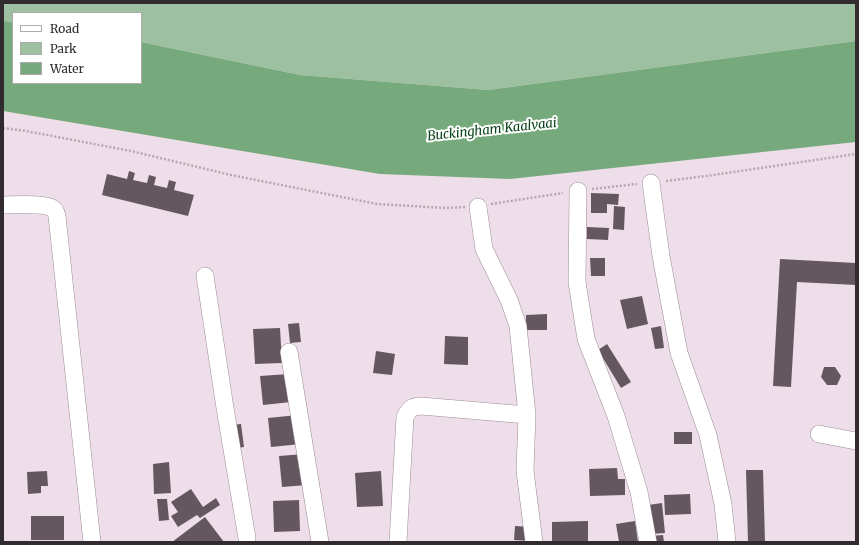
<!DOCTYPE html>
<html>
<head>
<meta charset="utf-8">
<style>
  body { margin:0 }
  #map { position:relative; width:859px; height:545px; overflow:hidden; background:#eedee9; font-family:Merriweather,serif }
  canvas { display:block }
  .frame { position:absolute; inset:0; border:4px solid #312b2f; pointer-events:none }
  .legend { position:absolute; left:12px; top:12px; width:130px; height:72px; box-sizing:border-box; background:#fff; border:1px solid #adaaac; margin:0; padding:5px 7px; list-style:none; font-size:12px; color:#312b2f }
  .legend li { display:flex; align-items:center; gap:8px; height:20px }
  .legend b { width:20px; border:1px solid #adaaac }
</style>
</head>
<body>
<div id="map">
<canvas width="859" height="545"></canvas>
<div class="frame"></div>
<ul class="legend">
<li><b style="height:5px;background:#fff"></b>Road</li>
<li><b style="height:11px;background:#9dc1a0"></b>Park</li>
<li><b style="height:11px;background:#76aa7c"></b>Water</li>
</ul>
</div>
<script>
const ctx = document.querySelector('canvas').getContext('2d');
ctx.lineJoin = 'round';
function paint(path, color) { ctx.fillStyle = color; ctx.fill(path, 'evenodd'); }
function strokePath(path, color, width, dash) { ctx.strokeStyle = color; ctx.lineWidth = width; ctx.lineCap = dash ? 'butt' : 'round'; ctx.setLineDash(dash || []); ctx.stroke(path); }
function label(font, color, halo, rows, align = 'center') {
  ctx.font = font + ' Merriweather,serif'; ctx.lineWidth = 4; ctx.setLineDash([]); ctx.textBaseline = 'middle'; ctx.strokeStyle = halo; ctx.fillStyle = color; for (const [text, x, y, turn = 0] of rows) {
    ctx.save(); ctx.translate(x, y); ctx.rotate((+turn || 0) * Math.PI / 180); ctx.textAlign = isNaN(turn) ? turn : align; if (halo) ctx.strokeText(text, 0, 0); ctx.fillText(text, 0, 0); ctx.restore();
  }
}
const green = new Path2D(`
  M3 3H856V41L488 90 300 75 141 42V13H13V22L3 21Z`);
const water = new Path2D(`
  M3 21 13 22V83H141V42L300 75 488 90 856 41V142L510 179 380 174 3 111Z`);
const building = new Path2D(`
  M129 171 135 173 133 180 147 183 149 175 156 177 154 185 167 188 169 180 176 182 174 190 194 195 188 216 102 195 107 174 127 179Z
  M591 193 619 194 618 205 607 204V213H591Z
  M614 206 625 207 624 230 613 229Z
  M587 227 609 228 608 240 587 239Z
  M590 258H605V276H591Z
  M780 259 856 263V285L797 282 791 387 773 386Z
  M642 296 648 324 627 329 620 300Z
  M547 314V330H526V315Z
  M299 323 301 342 290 343 288 324Z
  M661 326 664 348 655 349 651 328Z
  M280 328 282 363 255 364 253 329Z
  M445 336 468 337V365L444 364Z
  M607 344 631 382 621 388 598 350Z
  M376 351 395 354 392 375 373 373Z
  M824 367H835L841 376 837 385H827L821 377Z
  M289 374 291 402 263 405 260 376Z
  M298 415 301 444 271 447 268 418Z
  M241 424 244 447 232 449 230 425Z
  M674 432H692V444H674Z
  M304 454 307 485 282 487 279 456Z
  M169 462 171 493 154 494 153 464Z
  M617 468 618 479H625V495L590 496 589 469Z
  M746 470H763L765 542H748Z
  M47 471 48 486H41V493L28 494 27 472Z
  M381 471 383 506 357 507 355 473Z
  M191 489 203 507 216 498 220 505 200 518 197 515 178 527 171 516 178 512 171 502Z
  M690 494 691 514 665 515 664 495Z
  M157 499H167L169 520 159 521Z
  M299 500 300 531 274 532 273 501Z
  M662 503 665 533 651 534 648 505Z
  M31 516H64V540H31Z
  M205 517 224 542H172Z
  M588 521V542H552V522Z
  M635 521 638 542H619L616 524Z
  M515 526 532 527 531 541 514 540Z
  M663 535 664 542H652L651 536Z`);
const path = new Path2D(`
  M3 128 26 131 131 151 231 175 377 204 446 208 465 207
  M666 181 713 175 856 154
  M592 189 637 184
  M491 204 563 193`);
const minor = new Path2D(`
  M651 183 661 256 679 353 708 435 723 504 727 542
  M578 191 577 282 586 339 616 416 639 492 648 542
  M3 205C13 205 44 203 52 208 55 209 56 212 57 216L92 542
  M478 207 484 249 509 300 518 326 527 415 525 471 534 542
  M205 276 225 408 247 538
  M289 352 320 542
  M819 434 856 441
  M398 542 405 417C410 408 411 407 421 406L527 415`);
const waterNames = [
  ["Buckingham Kaalvaai",492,130,-6]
];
paint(green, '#9dc1a0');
paint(water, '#76aa7c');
paint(building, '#655760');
strokePath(minor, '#9c8d97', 18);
strokePath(path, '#b5a8b1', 2.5, [2, 2]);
strokePath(minor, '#fff', 17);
label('italic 13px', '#094519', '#fff', waterNames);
</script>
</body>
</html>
